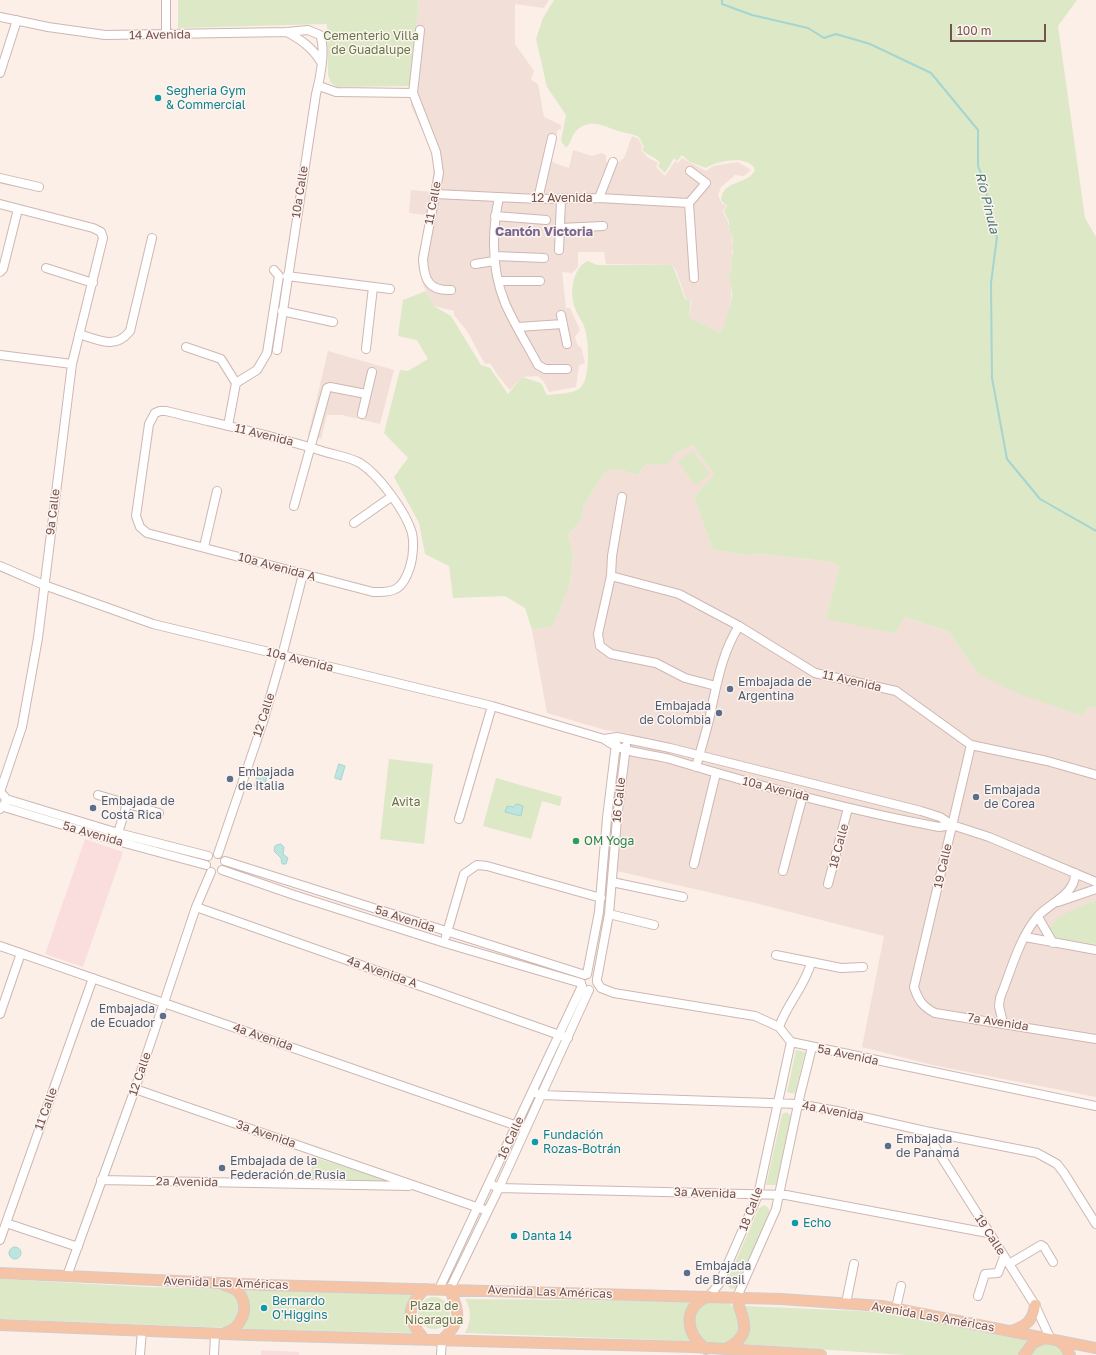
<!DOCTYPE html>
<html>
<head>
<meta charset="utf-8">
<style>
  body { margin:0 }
  #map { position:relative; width:1096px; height:1355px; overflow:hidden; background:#fbefe8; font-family:"Golos Text",sans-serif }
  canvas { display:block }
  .scale { position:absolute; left:950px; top:24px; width:96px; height:18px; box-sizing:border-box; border:2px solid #74524e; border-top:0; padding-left:5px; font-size:12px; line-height:14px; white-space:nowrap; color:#74524e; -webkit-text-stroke:3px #fef4ef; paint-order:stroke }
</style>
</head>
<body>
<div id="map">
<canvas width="1096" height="1355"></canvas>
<div class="scale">100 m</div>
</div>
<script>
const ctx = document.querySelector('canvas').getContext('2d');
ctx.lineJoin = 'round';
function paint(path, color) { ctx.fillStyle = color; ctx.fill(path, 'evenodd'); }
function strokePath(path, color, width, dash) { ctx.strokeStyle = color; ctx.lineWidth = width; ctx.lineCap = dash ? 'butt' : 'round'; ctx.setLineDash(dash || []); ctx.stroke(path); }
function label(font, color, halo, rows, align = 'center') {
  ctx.font = font + ' "Golos Text",sans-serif'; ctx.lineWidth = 3; ctx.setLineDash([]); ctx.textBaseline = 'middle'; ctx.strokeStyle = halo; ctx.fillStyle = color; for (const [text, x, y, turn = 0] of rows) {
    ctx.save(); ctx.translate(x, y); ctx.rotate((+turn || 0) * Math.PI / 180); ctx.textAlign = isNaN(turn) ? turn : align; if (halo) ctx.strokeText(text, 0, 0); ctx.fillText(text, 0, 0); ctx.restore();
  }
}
const residential = new Path2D(`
  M419 0H549L544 8 515 4V44L534 71 531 80 538 84 544 117 561 125V129L558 130 550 155 552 161 557 164 569 168 573 150 592 156 601 153 606 155V162L615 165 624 158 632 136 636 138H638L642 146 641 150 647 157 658 163 656 167 665 176 675 161 678 163 682 158 706 171 713 166 738 162 751 170 744 176 735 175 721 187 718 195 721 202 726 206 723 211 728 222V229L731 232 733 247 732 255 730 256 732 266 728 278 732 282 730 313 720 333 689 317 692 301 686 299 676 270 672 265 606 264 604 252H578V267L572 273 562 272 566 308H570L580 330 575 337 578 346 581 347 585 363 579 365 576 387 549 392 544 382 538 376 522 377 510 390 499 377 490 363 485 364 467 331 454 315V311L434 306 423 285 421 273 426 215 409 213 411 190 431 192 435 158 411 106V86Z
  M328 351 394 370 380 424 342 415H327L321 439 308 435Z
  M693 445 714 475 694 497 713 550 746 555 762 554 831 562 839 566 826 619 904 617 948 631 978 674 1083 716 1087 706 1096 708V901L1072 910 1053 922 1058 939 1096 944V1097L932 1065 862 1047 884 936 755 903 617 871 631 734 605 730 547 713 532 630 553 626 570 584 573 554 568 535 581 520 584 505 604 473 618 469 637 475 647 464 657 465 674 454Z`);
const commercial = new Path2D(`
  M85 839 123 852 83 967 45 954Z
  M261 1350 299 1352V1355H261Z`);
const green = new Path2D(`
  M178 0H419L411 86 337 87 331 83 328 75 327 24 178 28Z
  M554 0H1077L1058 26 1085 218 1096 237V708L1088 706 1083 716 1019 694 978 674 948 631 904 617 895 633 826 619 839 566 831 562 762 554 746 555 713 550 694 497 714 475 693 445 674 454 669 463 657 465 647 464 637 475 618 469 604 473 584 505 581 520 568 535 573 554 570 584 553 626 532 630 525 608 505 596 453 598 449 566 425 554 419 523 394 477 408 458 384 433 400 370 408 371 428 359 417 340 398 336 403 300 426 291 434 306 451 316 481 365 490 368 508 394 522 377 541 383 547 395C556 394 573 394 580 388 591 379 589 338 584 326 583 322 580 319 578 315 571 302 570 287 576 274 579 268 581 264 588 261L597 265H672L675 271 685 299 691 301 689 317 720 333C727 320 738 291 728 278L732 266 730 255H733C733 247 734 234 728 228L729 222 724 211 727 206 721 200C723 179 747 186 755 170 750 154 716 161 706 168L690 162 682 155 677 161 674 158 665 173 658 166 660 163C656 157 647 155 642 150L644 147 639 137C631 133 623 133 615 130 602 125 588 118 575 132 571 137 572 142 566 148L561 141 566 115 547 87 536 39 543 18Z
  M693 451 710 475 695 485 678 461Z
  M389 759 433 764 424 844 380 839Z
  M496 778 562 797 560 806 542 801 531 839 483 826Z
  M1096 901V944C1089 944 1082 942 1075 941 1069 940 1061 941 1057 939 1031 923 1085 904 1096 901Z
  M796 1050 805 1052 795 1094 787 1092Z
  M787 1112 791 1116 776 1185H766L782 1114Z
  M313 1157 395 1182 310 1179Z
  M765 1205 769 1209V1214L737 1288 731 1289 728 1286 727 1281 759 1208Z
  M0 1279 148 1287 230 1289 242 1304 232 1328 0 1319Z
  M238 1289 415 1293C403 1305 405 1318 412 1333L240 1329 244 1319Z
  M418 1313a16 16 0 1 1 32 0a16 16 0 1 1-32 0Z
  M465 1299 694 1301 685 1327 691 1341 465 1333C471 1322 472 1310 465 1299Z
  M694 1323a23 23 0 1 1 46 0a23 23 0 1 1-46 0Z
  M744 1306 881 1312 1029 1341 1020 1355H906L741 1344 749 1322Z
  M1040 1342 1057 1343 1067 1355H1027Z`);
const water = new Path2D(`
  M339 764 345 766 341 780 335 778Z
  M259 770 268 772 264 788 255 786Z
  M517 804 523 806 521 816 505 812 507 806 513 807Z
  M281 844 284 847 283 854 288 858 286 864H282L281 858 274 851 275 846Z
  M9 1253a6 6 0 1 1 12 0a6 6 0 1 1-12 0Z`);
const stream = new Path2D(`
  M722 0V4L752 15 808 28 824 38 836 34 870 44 931 73 978 130V166L986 186 989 217 997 237 991 283 992 378 1007 459 1040 499 1096 531`);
const minor = new Path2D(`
  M0 17 48 27 105 35 287 32 308 30 320 35C326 49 320 80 316 94L277 350
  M420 30 413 93 436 152 439 173 423 259C424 280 429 291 451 290
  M287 32C301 40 312 47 321 62
  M166 34V0
  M0 73 17 20
  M319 86 336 92 413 93
  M690 171 706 183 689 203 694 278
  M0 178 39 187
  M436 194 538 199 599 198 689 203
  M499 197C492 231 491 269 505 303 514 324 527 344 538 365L545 369H567
  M599 198 613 162
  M538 199 552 138
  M0 204 93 228 101 232 103 238 72 364 38 638 22 727 0 792 5 797 6 802 0 809
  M495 216 546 220
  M560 228 603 226
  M559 250 561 200
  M495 256 544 258
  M475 264 494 261
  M46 268 93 283
  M0 272 3 269 18 209
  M287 276 390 289
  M499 281H540
  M282 311 333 322
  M561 315 567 344
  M518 327 563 324
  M79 334C99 340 115 350 130 331L152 238
  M186 347 221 359 236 383 228 426
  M366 349 373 287
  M0 355 72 364
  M236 383 257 370 267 353 279 276 274 270
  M160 411H166C218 424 271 435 322 451 334 455 350 457 360 463 379 475 406 512 412 533 414 543 413 557 410 567 403 589 395 593 373 592L147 533 140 527 136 516 149 424 155 413Z
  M362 414 372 372
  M622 497 612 556 611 576 598 634 600 646 611 654 656 663 685 678 716 686
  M294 506 327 388 330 387 366 394
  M354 523 391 497
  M204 547 217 491
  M0 566 44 585 153 624 492 706 604 739C624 754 647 753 670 759 759 786 848 810 939 827L952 825
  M611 576 679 594 739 626 815 673 896 691 971 745 1047 761 1096 775
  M604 739 617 737 670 748 921 811 940 817 952 825 989 837 1096 882
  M971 745 914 987C918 1000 923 1007 935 1013L1096 1039
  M696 767C700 752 705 736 709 720 716 688 721 654 739 626
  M98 795 159 813
  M6 799 118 833 208 856
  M4 807 106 838 206 865
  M459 819 492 706
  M118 833 127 804
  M218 854 263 722 282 656 303 574
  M225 861 585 975
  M694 864 716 773
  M222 870 294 895 445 943 581 983
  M783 871 803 795
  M612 882 683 897
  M828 884 848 808
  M1058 902 1096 889
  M196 907 568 1038
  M609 914 654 925
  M1038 917 1053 943
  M446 936 464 874 477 865 487 866 601 898
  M1025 937 1096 950
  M0 946 526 1129
  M776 955 841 968 863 967
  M587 974 599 912 607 818 616 744
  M597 979 609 914 617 819 626 746
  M597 982 601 988 614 993 755 1016 779 1027 791 1042 1096 1106
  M0 1014 21 953
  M1003 1023 999 1006 1000 998C1011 971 1019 938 1038 916 1050 903 1076 894 1075 873
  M779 1027C787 1004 805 986 811 963
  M135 1089 488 1211
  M533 1092 541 1095 798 1104 837 1111 925 1131 1037 1153 1057 1164 1064 1173 1096 1224
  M925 1131 1035 1305 1051 1340
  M101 1180 409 1186
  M490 1184 499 1188 786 1195 988 1233
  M6 1223 78 1247
  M0 1240 93 978
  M1009 1264 1041 1245 1044 1247 1053 1262
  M67 1276 135 1089 196 907 211 872
  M439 1289 582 986
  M450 1289 499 1188 589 990
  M709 1296 719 1284 758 1195 791 1042
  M978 1296 985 1274 998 1273 1004 1257
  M737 1297 776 1209 800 1095 812 1047
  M846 1303 854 1264
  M896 1308 901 1286
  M140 1355 142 1330
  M214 1355 215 1334
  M441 1355 442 1340`);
const major = new Path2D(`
  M0 1273 266 1285 781 1299 882 1306 1096 1348
  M224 1285C229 1287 235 1288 238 1292 251 1306 242 1328 225 1333
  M0 1325 250 1335 693 1347 821 1355
  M1011 1331C1026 1326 1033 1321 1035 1305
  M424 1339C407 1319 405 1308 425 1289
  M442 1340C463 1320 459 1314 450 1289
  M1059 1341 1064 1345 1070 1355
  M706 1349C685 1333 682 1307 709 1296
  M726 1349C755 1333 742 1322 737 1297
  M1024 1355 1033 1343 1045 1338`);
const markers = [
  [158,98,4,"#0f9aa8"],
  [730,689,4,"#5c6f8a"],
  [719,713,4,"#5c6f8a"],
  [230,779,4,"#5c6f8a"],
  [976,797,4,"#5c6f8a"],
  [93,808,4,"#5c6f8a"],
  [576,841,4,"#2e9e5b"],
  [163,1016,4,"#5c6f8a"],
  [535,1142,4,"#0f9aa8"],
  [888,1146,4,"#5c6f8a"],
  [222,1168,4,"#5c6f8a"],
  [795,1223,4,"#0f9aa8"],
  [514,1236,4,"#0f9aa8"],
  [687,1273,4,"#5c6f8a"],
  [264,1308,4,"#0f9aa8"]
];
const streetNames = [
  ["14 Avenida",160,35,-1],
  ["10a Calle",300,192,-81],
  ["12 Avenida",562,198],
  ["11 Calle",433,203,-79],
  ["11 Avenida",264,435,14],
  ["9a Calle",53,512,-83],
  ["10a Avenida A",277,567,15],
  ["10a Avenida",300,660,14],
  ["11 Avenida",852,681,13],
  ["12 Calle",264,715,-72],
  ["10a Avenida",776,789,14],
  ["16 Calle",619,800,-84],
  ["5a Avenida",93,834,16],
  ["18 Calle",839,846,-75],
  ["19 Calle",943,866,-77],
  ["5a Avenida",405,919,18],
  ["4a Avenida A",382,972,19],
  ["7a Avenida",998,1022,9],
  ["4a Avenida",263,1037,19],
  ["5a Avenida",848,1055,12],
  ["12 Calle",140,1074,-71],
  ["11 Calle",46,1109,-70],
  ["4a Avenida",833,1111,11],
  ["3a Avenida",266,1134,19],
  ["16 Calle",511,1138,-65],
  ["2a Avenida",187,1182,1],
  ["3a Avenida",705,1193,2],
  ["18 Calle",751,1209,-69],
  ["19 Calle",990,1235,57],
  ["Avenida Las Américas",226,1283,2],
  ["Avenida Las Américas",550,1292,2],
  ["Avenida Las Américas",933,1317,10]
];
const parkNames = [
  ["Cementerio Villa",371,36],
  ["de Guadalupe",371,50],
  ["Avita",406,802],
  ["Plaza de",434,1306],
  ["Nicaragua",434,1320]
];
const cultureNames = [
  ["Segheria Gym",166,91],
  ["& Commercial",166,105],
  ["Fundación",543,1135],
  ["Rozas-Botrán",543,1149],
  ["Echo",803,1223],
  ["Danta 14",522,1236],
  ["Bernardo",272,1301],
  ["O'Higgins",272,1315]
];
const serviceNames = [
  ["Embajada de",738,682],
  ["Argentina",738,696],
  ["Embajada",711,706,"right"],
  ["de Colombia",711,720,"right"],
  ["Embajada",238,772],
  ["de Italia",238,786],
  ["Embajada",984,790],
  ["de Corea",984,804],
  ["Embajada de",101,801],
  ["Costa Rica",101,815],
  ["Embajada",155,1009,"right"],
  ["de Ecuador",155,1023,"right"],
  ["Embajada",896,1139],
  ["de Panamá",896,1153],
  ["Embajada de la",230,1161],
  ["Federación de Rusia",230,1175],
  ["Embajada",695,1266],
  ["de Brasil",695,1280]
];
const leisureNames = [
  ["OM Yoga",584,841]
];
const waterNames = [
  ["Río Pinula",987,203,76]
];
const neighbourhoodNames = [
  ["Cantón Victoria",544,232]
];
paint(residential, '#f2dfd7');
paint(commercial, '#fadedd');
paint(green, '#dde8c7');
paint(water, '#bee4df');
strokePath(water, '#a5d5d0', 1);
strokePath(stream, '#a5d5d0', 2);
strokePath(minor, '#ceb7b2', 10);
strokePath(major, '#d5cbca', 12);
strokePath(minor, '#fff', 8);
strokePath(major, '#f5c3a6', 10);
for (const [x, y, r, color] of markers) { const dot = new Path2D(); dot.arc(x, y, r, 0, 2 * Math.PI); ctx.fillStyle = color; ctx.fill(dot); strokePath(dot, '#fef4ef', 1.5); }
label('12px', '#74524e', '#fef4ef', streetNames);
label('12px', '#627846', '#fef4ef', parkNames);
label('12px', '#0d838f', '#fef4ef', cultureNames, 'left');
label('12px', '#4e5e75', '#fef4ef', serviceNames, 'left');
label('12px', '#27864d', '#fef4ef', leisureNames, 'left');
label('italic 13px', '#427872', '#fef4ef', waterNames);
label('bold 13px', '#77668f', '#fef4ef', neighbourhoodNames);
</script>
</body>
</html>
